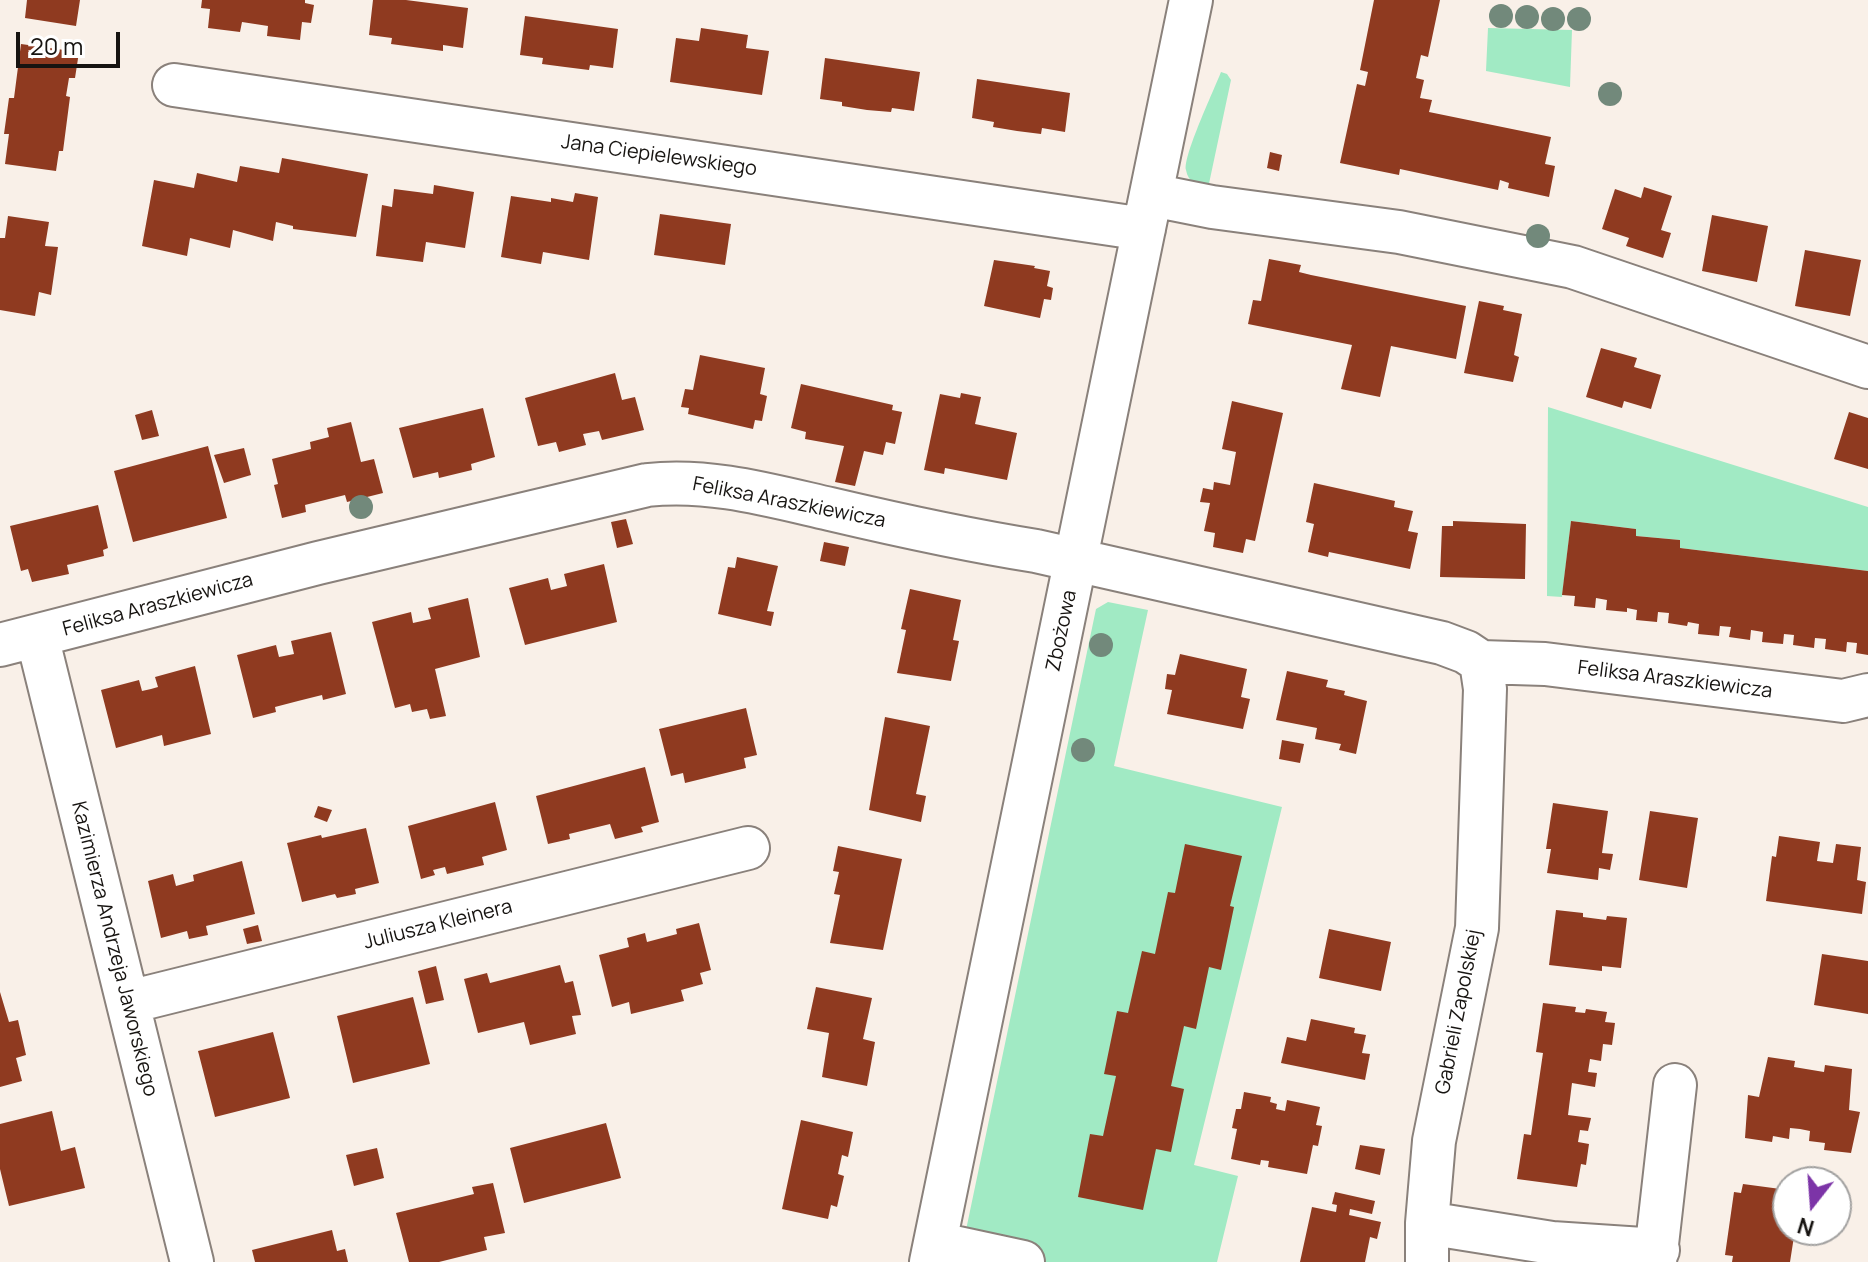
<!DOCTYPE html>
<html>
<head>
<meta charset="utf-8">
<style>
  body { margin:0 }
  #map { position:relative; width:1868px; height:1262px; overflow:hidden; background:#f9f0e8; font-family:Manrope,sans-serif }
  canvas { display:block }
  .north { position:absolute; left:1772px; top:1166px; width:80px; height:80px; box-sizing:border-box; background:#fff; border:2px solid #a2a1a0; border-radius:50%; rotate:197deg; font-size:22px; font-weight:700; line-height:32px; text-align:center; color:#171411 }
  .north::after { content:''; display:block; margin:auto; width:28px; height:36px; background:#7c34a7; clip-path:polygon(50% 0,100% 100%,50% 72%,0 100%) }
  .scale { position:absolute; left:16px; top:32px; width:104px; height:36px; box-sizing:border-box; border:4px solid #171411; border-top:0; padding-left:10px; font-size:24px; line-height:28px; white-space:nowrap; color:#171411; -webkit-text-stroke:6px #fff; paint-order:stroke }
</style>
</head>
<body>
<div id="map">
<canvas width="1868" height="1262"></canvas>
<div class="north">N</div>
<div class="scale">20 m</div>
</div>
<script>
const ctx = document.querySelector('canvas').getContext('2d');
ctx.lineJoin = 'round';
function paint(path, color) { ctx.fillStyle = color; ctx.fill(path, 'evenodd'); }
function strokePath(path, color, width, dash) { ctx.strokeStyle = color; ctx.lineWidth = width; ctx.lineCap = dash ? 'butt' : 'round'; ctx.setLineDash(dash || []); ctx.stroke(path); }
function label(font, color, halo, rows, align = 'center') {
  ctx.font = font + ' Manrope,sans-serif'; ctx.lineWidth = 8; ctx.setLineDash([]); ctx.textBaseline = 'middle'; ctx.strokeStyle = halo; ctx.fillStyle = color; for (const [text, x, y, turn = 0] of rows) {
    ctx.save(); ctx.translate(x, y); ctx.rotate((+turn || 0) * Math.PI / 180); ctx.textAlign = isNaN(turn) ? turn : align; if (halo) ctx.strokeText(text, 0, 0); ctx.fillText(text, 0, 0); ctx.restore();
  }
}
const green = new Path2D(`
  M1488 28 1572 30 1570 87 1486 71Z
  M1221 72 1227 74 1231 80 1207 193C1198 187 1188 182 1186 170 1183 156 1214 90 1221 72Z
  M1548 407 1868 507V571L1680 548V540L1636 536V529L1571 521 1562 597 1547 596Z
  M1108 602 1148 610 1114 766 1282 807 1194 1165 1238 1176 1217 1262H1017L966 1230 1096 609Z`);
const building = new Path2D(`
  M27 0H80L76 26 25 18Z
  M202 0H305V3L314 5 311 23 302 22 300 40 267 36 268 26 242 22 240 32 208 28 210 9 201 8Z
  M373 0H406L468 8 463 48 443 45V51L391 44 392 38 369 35Z
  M1374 0H1440L1428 57 1421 55 1416 78 1424 80 1420 98 1432 100 1429 112 1551 137 1545 164 1555 166 1549 197 1508 188 1509 183 1500 180 1498 190 1400 169 1399 175 1340 163 1357 84 1365 86 1368 72 1360 70Z
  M525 16 618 29 613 68 590 65 589 70 565 67 542 64 543 58 520 55Z
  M701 28 748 35 746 48 769 51 762 95 670 82 676 38 699 41Z
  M21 44 79 52 75 78H69L66 96 70 97 63 151H59L56 171 5 164 9 134H4L9 98H14Z
  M825 58 920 72 914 111 892 108 891 112 867 110 842 106V102L820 99Z
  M977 79 1070 93 1065 132 1042 128 1041 134 1017 131 993 127 994 122 972 118Z
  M1270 152 1282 155 1279 171 1267 168Z
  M282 158 368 174 356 237 293 229V226L276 222 273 241 233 230 230 248 190 238 187 256 142 246 154 180 194 188 197 173 237 182 240 166 279 173Z
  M434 185 474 192 465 248 426 242 423 262 376 256 382 205 392 207 394 189 433 194Z
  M1644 187 1672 196 1661 230 1671 233 1663 258 1626 246 1629 238 1602 229 1615 189 1641 198Z
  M575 193 598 197 589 260 543 252 541 264 501 257 511 196 551 202V198L573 202Z
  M660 214 731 224 725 265 654 255Z
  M1712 215 1768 226 1757 282 1702 271Z
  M8 216 49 222 45 246 58 247 51 295 39 292 35 316 0 310V238H5Z
  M1805 250 1861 260 1850 316 1795 306Z
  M1269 259 1301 265 1299 272 1311 275 1466 306 1456 359 1391 346 1380 397 1341 389 1352 345 1248 324 1253 300 1261 301Z
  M994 260 1035 266 1034 268 1050 271 1047 286 1053 288 1051 300 1044 299 1040 318 984 306Z
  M1479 301 1504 306 1503 310 1522 314 1514 355 1519 357 1513 382 1464 373Z
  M1601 348 1637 358 1634 367 1661 375 1651 409 1624 401 1622 408 1586 397Z
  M700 355 765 368 760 394 767 396 762 421 755 420 753 429 688 414 689 408 681 407 685 389 693 390Z
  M615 373 622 400 635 397 644 430 602 440 599 431 583 434 586 445 559 452 556 442 538 446 525 398Z
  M801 384 893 405 892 410 902 412 895 444 886 442 883 455 864 451 855 486 835 482 844 446 805 439 806 432 791 428Z
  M961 393 981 397 975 424 1017 433 1007 480 945 468 944 474 924 470 940 394 960 398Z
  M1232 401 1283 413 1255 541 1246 539 1243 553 1213 547 1215 533 1204 531 1210 503 1200 502 1203 488 1213 490 1214 482 1230 485 1236 452 1222 449Z
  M483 408 495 457 471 464 472 470 439 478 438 472 413 478 399 428Z
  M152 410 159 436 142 440 135 415Z
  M1849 412 1868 418V469L1834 459Z
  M351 422 361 462 374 459 383 493 347 502 345 495 305 505 306 512 282 518 274 485 278 484 272 459 311 449 310 442 329 437 327 428Z
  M208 446 227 518 133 542 114 471Z
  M244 448 251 475 224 483 214 455Z
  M1314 483 1395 501 1394 507 1413 511 1408 531 1418 533 1410 569 1329 552 1328 557 1308 552 1314 524 1306 522Z
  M98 505 108 548 103 550 104 556 67 565 69 574 32 582 28 569 21 571 10 526Z
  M626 519 633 544 617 548 611 522Z
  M1453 521 1526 524 1525 579 1440 577 1442 526H1453Z
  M1571 521 1636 529V536L1680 540V548L1868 571V655L1856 653 1857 643 1847 642 1846 652 1825 649 1826 639 1815 638 1814 648 1793 645 1794 635 1784 634 1783 644 1762 642 1763 632 1751 630 1750 640 1729 637 1731 627 1720 626 1719 636 1698 634 1699 624 1688 622 1687 626 1668 623 1669 613 1658 612 1657 622 1636 620 1637 610 1627 608V612L1606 610 1607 600 1596 598 1595 608 1574 606 1575 596 1562 595Z
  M824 542 849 547 845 566 820 561Z
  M737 557 778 566 767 611 774 612 771 626 718 614 728 567 735 568Z
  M604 564 617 622 525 645 509 588 548 578 551 590 567 586 564 574Z
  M910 589 961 600 953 640 959 641 951 681 897 673 906 630 901 629Z
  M468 598 480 657 435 669 446 716 430 719 427 709 412 712 410 704 395 708 372 622 411 612 413 623 431 619 428 608Z
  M331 632 346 694 323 700 322 695 298 701 275 707 276 712 253 718 237 655 276 645 279 657 294 654 291 641Z
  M1180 654 1247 669 1241 697 1250 699 1243 729 1167 714 1172 690 1165 689 1167 674 1175 675Z
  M195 666 211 734 164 746 162 735 116 748 101 690 139 680 142 691 151 689 158 687 155 677Z
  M1287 671 1328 680 1326 687 1345 691 1344 695 1367 701 1356 754 1339 750 1341 744 1315 739 1317 728 1276 720Z
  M746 708 757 755 744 758 746 768 685 783 683 773 671 776 659 729Z
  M885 717 930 726 916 794 926 796 921 822 869 810Z
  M1282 740 1304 744 1300 763 1279 759Z
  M645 767 659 822 641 827 643 832 615 839 610 824 569 834 570 839 548 844 536 796Z
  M495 802 507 850 482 857 484 865 447 874 445 867 433 870 435 875 421 879 408 826Z
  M1553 803 1608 811 1602 853 1613 854 1610 870 1599 868 1598 880 1547 873 1551 849H1546Z
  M318 806 332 810 327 822 314 817Z
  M1650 811 1698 818 1687 888 1639 880Z
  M366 828 379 883 355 889 356 894 337 898 335 894 302 902 287 843 321 835 322 838Z
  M1779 836 1820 842 1817 861 1833 863 1836 844 1861 847 1857 880 1866 882 1862 914 1766 901 1772 856 1776 857Z
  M1185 844 1242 856 1230 906 1234 907 1221 970 1209 967 1196 1029 1184 1026 1171 1086 1184 1089 1171 1152 1156 1149 1143 1210 1078 1197 1090 1134 1103 1136 1116 1076 1104 1074 1117 1011 1128 1013 1142 951 1155 954 1168 892 1175 893Z
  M838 846 902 859 883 950 830 943 840 895 834 894 839 872 833 871Z
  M242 861 255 914 206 926 208 935 189 939 187 931 161 938 148 881 173 874 176 886 194 881 193 875Z
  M1556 910 1583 913V917L1606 920 1607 916 1627 918 1621 968 1602 966V971L1549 965Z
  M699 923 711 970 700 973 703 984 681 990 684 1001 631 1014 629 1002 612 1007 599 955 629 947 627 938 645 933 647 942 677 934 676 929Z
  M258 925 262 941 247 944 243 929Z
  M1329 929 1391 942 1381 991 1319 978Z
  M1822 954 1868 961V1014L1814 1005Z
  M560 965 565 983 573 981 581 1015 572 1016 576 1034 530 1045 524 1022 478 1033 464 979 487 973 490 983Z
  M436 966 444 1000 426 1004 418 971Z
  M816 987 872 998 863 1039 875 1042 867 1086 822 1077 829 1033 807 1029Z
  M0 992 9 1022 18 1020 26 1055 16 1058 22 1081 0 1087Z
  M413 997 430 1064 353 1083 337 1016Z
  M1543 1003 1576 1007 1575 1012 1585 1013 1586 1009 1607 1012 1605 1022 1615 1023 1612 1045 1603 1044 1601 1061 1590 1059 1588 1072 1597 1073 1595 1087 1572 1083 1568 1115 1591 1118 1588 1131 1580 1130 1578 1142 1589 1144 1586 1165 1581 1164 1577 1187 1517 1179 1524 1134 1531 1135 1543 1053 1536 1052Z
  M1311 1019 1355 1028 1354 1033 1366 1035 1362 1053 1370 1054 1365 1080 1281 1063 1287 1037 1306 1041Z
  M273 1032 290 1098 215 1117 198 1051Z
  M1768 1057 1795 1061 1794 1067 1824 1072 1825 1065 1852 1069 1849 1110 1860 1112 1851 1153 1824 1150 1825 1143 1809 1141 1810 1131 1800 1129 1790 1128 1789 1139 1773 1136 1772 1142 1745 1138 1748 1095 1759 1097Z
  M1244 1092 1271 1097 1270 1102 1277 1104 1276 1109 1285 1111 1287 1100 1320 1107 1316 1125 1322 1126 1318 1146 1313 1145 1307 1174 1268 1167 1269 1161 1261 1160 1260 1165 1231 1159 1237 1129 1232 1128 1236 1109H1241Z
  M52 1111 61 1151 75 1147 85 1188 9 1206 0 1169V1124Z
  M801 1120 853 1132 848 1157 842 1155 838 1174 844 1176 837 1207 831 1205 828 1219 782 1209Z
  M606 1123 621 1178 524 1203 510 1148Z
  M1360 1145 1385 1149 1380 1175 1355 1169Z
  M377 1148 384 1178 354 1186 346 1155Z
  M493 1183 505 1233 484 1237 487 1250 439 1262H409L396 1213 474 1194 472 1187Z
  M1743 1184 1788 1190V1230H1795L1790 1262H1732L1733 1256 1725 1255 1734 1192 1741 1193Z
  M1335 1192 1375 1201 1372 1214 1350 1209 1349 1215 1381 1222 1377 1239 1370 1237 1365 1262H1300L1312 1207 1336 1212 1337 1205 1332 1204Z
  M332 1230 337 1251 345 1249 348 1262H255L252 1250Z`);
const minor = new Path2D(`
  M174 85 1144 229
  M1152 195 1212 207 1399 232 1573 267 1868 367
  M37 636 192 1262
  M0 645 318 563 647 485C709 478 769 495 830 509 898 525 966 540 1036 551L1442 643 1466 652 1481 662 1485 689 1477 928 1434 1141 1427 1223V1262
  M1481 662 1545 664 1843 701 1868 695
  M129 1002 748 848
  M1427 1223 1552 1243 1658 1250
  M935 1243 1023 1262
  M931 1262 1191 0
  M1655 1262 1675 1085`);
const trees = [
  [1501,16],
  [1527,17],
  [1553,19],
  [1579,19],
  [1610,94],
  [1538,236],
  [361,507],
  [1101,645],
  [1083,750]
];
const streetNames = [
  ["Jana Ciepielewskiego",659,156,8],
  ["Feliksa Araszkiewicza",789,503,11],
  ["Feliksa Araszkiewicza",158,605,-15],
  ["Zbożowa",1062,631,-78],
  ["Feliksa Araszkiewicza",1675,680,7],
  ["Juliusza Kleinera",438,925,-14],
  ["Kazimierza Andrzeja Jaworskiego",114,949,76],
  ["Gabrieli Zapolskiej",1459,1012,-79]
];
paint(green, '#a1eac4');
paint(building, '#8f3a20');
strokePath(minor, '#8a817b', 46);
strokePath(minor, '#fff', 42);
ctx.fillStyle = '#72897b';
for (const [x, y] of trees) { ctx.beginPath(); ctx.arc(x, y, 12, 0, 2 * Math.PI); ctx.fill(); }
label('20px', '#171411', '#fff', streetNames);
</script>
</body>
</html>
